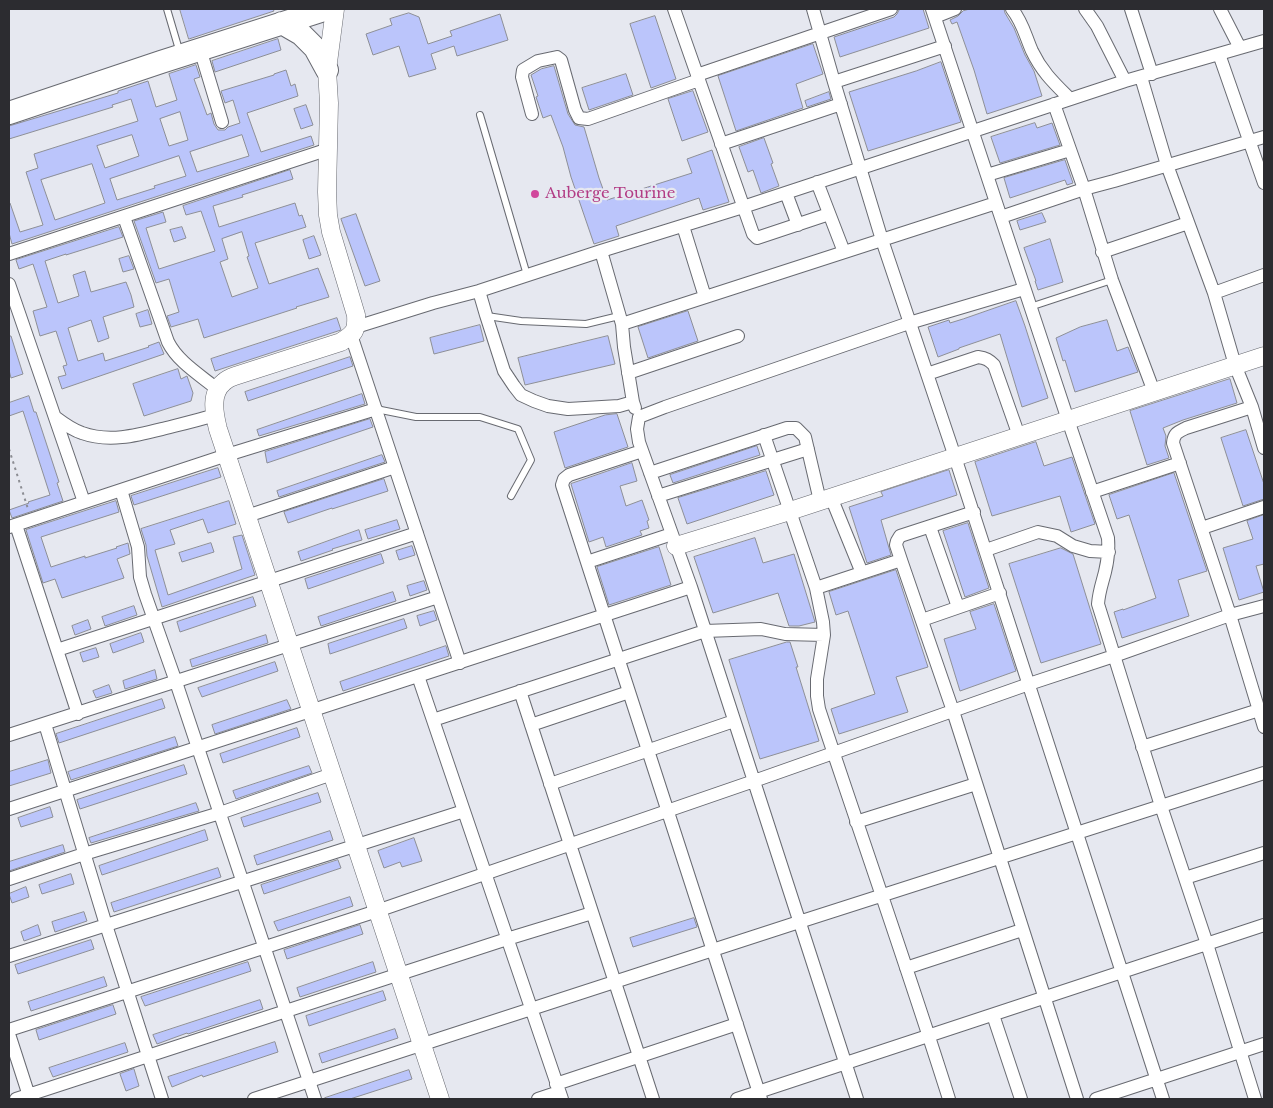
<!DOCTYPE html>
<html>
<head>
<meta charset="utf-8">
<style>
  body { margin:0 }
  #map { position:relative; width:1273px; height:1108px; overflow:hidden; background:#e6e8f0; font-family:"Libre Baskerville",serif }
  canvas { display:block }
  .frame { position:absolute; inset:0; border:10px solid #2c2c30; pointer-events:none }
</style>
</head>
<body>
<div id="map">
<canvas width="1273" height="1108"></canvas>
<div class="frame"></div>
</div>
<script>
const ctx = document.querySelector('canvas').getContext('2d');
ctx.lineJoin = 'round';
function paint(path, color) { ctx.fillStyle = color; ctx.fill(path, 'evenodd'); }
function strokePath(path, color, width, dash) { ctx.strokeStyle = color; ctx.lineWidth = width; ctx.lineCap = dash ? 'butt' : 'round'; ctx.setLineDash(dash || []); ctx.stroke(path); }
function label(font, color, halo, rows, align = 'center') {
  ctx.font = font + ' "Libre Baskerville",serif'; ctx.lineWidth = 4.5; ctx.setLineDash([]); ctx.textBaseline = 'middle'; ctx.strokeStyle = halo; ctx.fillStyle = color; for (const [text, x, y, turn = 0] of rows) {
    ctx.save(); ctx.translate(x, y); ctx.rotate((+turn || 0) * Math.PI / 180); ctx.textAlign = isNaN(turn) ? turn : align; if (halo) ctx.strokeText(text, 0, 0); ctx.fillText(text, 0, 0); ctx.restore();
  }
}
const building = new Path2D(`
  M180 9H273L274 11 189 39Z
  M903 9H923L929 28 840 57 834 37 894 17 897 14 899 10Z
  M970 9H1004L1005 13 1014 28 1025 55 1034 71 1042 96 987 114 974 70 957 22 952 24 950 20 958 16 963 11Z
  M409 13 419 17 428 44 452 36 450 31 500 14 508 40 457 56 454 46 431 54 436 69 409 77 399 46 373 55 366 34 392 25 390 19Z
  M655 16 676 79 651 88 630 24Z
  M278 39 281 50 215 72 212 61Z
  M813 44 823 74 796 84 803 108 736 131 718 76Z
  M941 62 961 122 868 151 849 92 916 71Z
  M196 65 200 77 194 79 207 115 211 113 214 124 218 130H225L228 127 240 123 233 100 225 103 221 91 274 75V74L286 70 291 86 295 84 298 96 247 113 261 152 311 136 314 145 12 244 9 233V203H10L20 232 43 225 26 172 38 168 34 154 138 121 131 99 112 105 113 107 9 139V126L118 93V91L148 81 156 107 177 100 169 74ZM180 112 188 140 169 146 160 119ZM132 135 139 156 105 168 97 146ZM242 135 249 156 197 172 190 152ZM179 156 186 176 154 186 155 188 117 200 110 179ZM92 164 105 203 55 220 41 180Z
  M554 66 568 114 575 125 584 127 599 178 607 200 692 173 687 159 712 150 729 202 703 210 699 198 684 203 616 226 619 236 594 244 571 177 563 147 551 115 543 118 536 97 538 96 531 75 541 69Z
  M626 74 633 95 589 110 582 88Z
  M693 91 708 132 682 141 668 99Z
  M829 92 831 99 807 107 805 101Z
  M306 105 313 125 301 129 294 109Z
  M1035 123 1037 128 1052 123 1060 145 1000 163 991 137Z
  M764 138 773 163 771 164 779 186 761 193 753 170 748 172 739 147Z
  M1065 160 1073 183 1067 185 1065 180 1010 198 1004 178Z
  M290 170 293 179 242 195 243 197 213 206 219 227 295 203 299 216 302 215 306 227 255 243 269 284 318 268 329 297 296 307 297 308 204 338 198 319 171 327 167 316 179 312 169 279 156 283 134 221 163 212 166 222 146 228 159 269 215 251 201 211 186 215 183 206ZM242 232 249 256 247 257 258 288 232 297 220 262 228 259 222 239Z
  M1042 213 1046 222 1020 230 1017 221Z
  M356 214 380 281 365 286 341 219Z
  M119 227 123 237 66 255V254L45 261 58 303 79 296 73 275 85 271 91 292 126 282 131 295 134 307 103 317 109 338 98 342 91 320 68 328 78 361 103 353 105 361 149 347 148 346 159 342 164 354 62 389 58 377 66 375 63 366 67 365 56 331 40 336 33 311 47 307 33 264 19 269 16 260Z
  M182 227 186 238 174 242 170 230Z
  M314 236 321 255 309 259 303 240Z
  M1050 239 1063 282 1038 290 1035 281H1036L1024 248Z
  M129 256 134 269 123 272 119 259Z
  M1016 301 1025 326 1048 398 1022 407 1000 334 959 348V349L938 357 928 327 949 320 950 323 963 319Z
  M148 310 152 324 140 327 136 314Z
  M688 311 698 341 648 358 638 327Z
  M337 318 341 330 215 371 211 359Z
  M1107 320 1117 351 1128 347 1138 372 1075 392 1065 360 1063 361 1056 338 1080 327Z
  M480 325 484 341 434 354 430 338Z
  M9 336H11L23 374 11 378 9 370Z
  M608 336 615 364 525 385 518 358Z
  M350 357 353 366 248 401 245 392Z
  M178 369 181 379 187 376 193 393 191 401 144 416 133 384Z
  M1230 379 1237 403 1183 420 1163 428 1166 436 1165 446 1169 458 1147 465 1130 411Z
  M362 394 365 404 259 436 257 430Z
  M29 396 34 412H36L59 482 57 483 63 501 12 518 9 510 29 503 28 502 50 495 23 411 9 416V403Z
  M617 414 628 447 565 468 554 432 605 415Z
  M370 419 373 427 267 463 265 452Z
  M1246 430 1264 484V499L1243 506 1221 438Z
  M1036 442 1044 466 1072 457 1095 524 1071 532 1060 496 992 516 975 462Z
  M757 446 760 455 673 483 670 475Z
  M382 455 385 462 279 497 277 491Z
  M632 463 637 481 620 486 626 506 642 500 649 520 647 521 649 528 640 531 642 535 606 547 603 537 589 542 571 484Z
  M218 468 221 477 134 505 131 496Z
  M949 470 957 495 881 520 891 555 867 563 849 507 883 496 881 492Z
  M766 471 774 495 687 524 678 498Z
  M1174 473 1207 571 1178 580 1189 616 1122 638 1114 612 1123 609V610L1156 598 1129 515 1117 519 1109 495Z
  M384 479 388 491 332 509V508L288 523 284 512Z
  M116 501 119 512 41 537 51 567 85 556V558L117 548 116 547 128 543 130 554 117 559 124 578 62 598 55 579 43 583 26 530Z
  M229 501 236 524 208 533 203 519 170 530 175 544 155 550 168 595 242 569 233 537 242 535 255 575 162 607 147 556 146 545 141 529Z
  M1264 515V564L1256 566 1264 592 1239 600 1223 548 1253 539 1247 521Z
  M397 520 400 529 368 539 365 530Z
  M968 523 989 588 965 597 943 531Z
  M359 530 362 540 332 549 333 550 301 561 298 552Z
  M755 538 763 563 794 554 815 622 799 626H789L778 593 713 613 694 557Z
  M211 543 214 552 182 562 179 553Z
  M412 546 415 555 399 560 396 551Z
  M659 547 671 585 609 605 597 567Z
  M1061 548 1073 554 1101 644 1041 663 1009 564Z
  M381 554 384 563 308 589 305 579Z
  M896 570 928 667 896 677 908 712 839 734 831 709 875 694 848 611 836 615 829 592Z
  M424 581 427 590 410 596 407 586Z
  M393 592 396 601 321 626 318 617Z
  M253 597 256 606 180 632 177 622Z
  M994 604 1016 671 960 691 944 639 976 629 970 612Z
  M134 606 137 615 105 626 102 617Z
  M434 611 437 620 420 626 417 616Z
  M404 619 407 628 330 654 328 644Z
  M88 620 91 629 75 635 72 626Z
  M141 633 144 642 113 653 110 644Z
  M266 635 268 643 192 667 190 660Z
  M787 642H790L798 667H796L819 741 760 759 729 660Z
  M446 646 449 656 343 691 340 682Z
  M96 648 99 657 83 662 80 653Z
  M275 662 278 671 202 697 198 688Z
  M155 670 157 679 125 689 123 681Z
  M109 685 112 693 96 698 93 691Z
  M162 699 165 708 59 743 56 734Z
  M287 700 291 709 215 734 212 725Z
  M297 728 300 737 223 763 220 754Z
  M175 737 178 746 71 780 68 772Z
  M48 760 51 773 9 786V772Z
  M184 765 187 774 80 809 77 800Z
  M309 766 312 773 236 799 233 791Z
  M318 793 321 802 244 827 241 818Z
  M196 803 199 811 91 843 89 838Z
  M50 807 53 817 21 827 18 818Z
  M205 830 208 840 102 875 99 866Z
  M330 831 333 840 257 865 254 856Z
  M414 838 422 861 402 867 400 862 384 868 378 851Z
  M63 845 65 852 9 871V862Z
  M338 860 341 868 264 894 261 885Z
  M218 868 221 877 114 912 111 903Z
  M71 874 74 884 42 894 39 885Z
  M26 887 29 897 12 903 9 894Z
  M350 897 353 906 278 931 274 922Z
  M84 912 87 921 55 932 52 922Z
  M694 918 697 927 633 947 630 938Z
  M38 925 41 935 24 941 21 932Z
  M360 925 363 934 287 959 284 950Z
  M91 940 94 949 18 974 15 965Z
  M248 962 251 971 145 1006 141 997Z
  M373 962 376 972 300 997 297 988Z
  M104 977 107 986 31 1011 28 1002Z
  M383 991 386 1000 309 1026 306 1016Z
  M260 1000 263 1009 188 1034 187 1033 157 1044 153 1035Z
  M113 1005 116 1014 39 1040 36 1030Z
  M395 1029 398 1038 322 1063 319 1054Z
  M275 1042 278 1052 203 1077 202 1075 172 1087 168 1077Z
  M125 1043 128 1052 53 1077 49 1068Z
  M134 1069 139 1086 126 1091 120 1074Z
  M409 1070 412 1079 350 1099H326L325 1098Z`);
const path = new Path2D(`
  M9 449 28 509`);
const lane = new Path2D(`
  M167 9 180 53
  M480 115 527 275
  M1030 307 1112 280
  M487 316 521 321 586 324 619 316
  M376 409 416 417H480L518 429 531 460 511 496`);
const street = new Path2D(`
  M674 9 753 234 757 238 829 214
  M813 9 834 82 882 240 955 457 1163 1099
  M932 9 1068 420 1108 538C1109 550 1108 560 1105 572 1102 584 1099 591 1098 604L1161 806 1207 944 1255 1099
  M1012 9C1023 23 1025 35 1032 51 1042 72 1054 83 1070 99
  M1085 9 1097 26 1125 81
  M1131 9 1152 74
  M1220 9 1240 48
  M935 17 955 9
  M200 49 222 122
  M1219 54 1264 183
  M697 75 891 9
  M1141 77 1167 165 1214 293 1235 365 1252 407 1264 448
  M834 82 945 46
  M1054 104 1084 189 1112 280 1154 392
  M532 114 522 77 523 70 538 61 557 57 561 60 575 110 579 118 588 119 699 80
  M721 144 841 104
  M987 175 1070 150
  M817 182 844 252
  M786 193 798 225
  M124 217 168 342C178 362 200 375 217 389
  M1001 217 1084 189 1114 181 1264 137
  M683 226 705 297
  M601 251 622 324 624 347 633 402 635 408
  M1102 252 1188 223
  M9 254 329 149
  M9 284 84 502
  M479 291 486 315 504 371 514 386 521 395 534 401 548 406 568 409 619 406 633 402
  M1214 293 1264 275
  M622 324 996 203
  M356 327 433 303 479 291 601 251 743 207 1125 81 1264 41
  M351 335 460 663
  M628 373 738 336
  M927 374 978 357C986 358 989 360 994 365L1019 436
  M1252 407 1186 428C1178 432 1174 433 1173 443L1230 615 1264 727
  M55 417C63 423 72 430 82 433 110 443 138 435 166 428 182 424 199 420 215 415
  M764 435 816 588 901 560 953 711 1077 1099
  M642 451 569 475 564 479 562 485 761 1099
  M650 473 787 428H796L805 437 820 501
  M121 490 138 547 140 577 145 594 176 682 315 1099
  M1092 492 1180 463
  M658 496 808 449
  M831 497 862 573
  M247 516 395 467
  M16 525 78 714
  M9 527 227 455 376 409
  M930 527 958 607
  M1202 528 1264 507
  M986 550 1038 532 1057 536 1073 546 1090 551 1109 552
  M587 562 672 534
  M903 566 896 545 897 541 900 536 974 512
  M816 588 823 622 824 635 817 679V696L819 709C862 839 908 969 949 1099
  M922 620 1000 593
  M57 650 417 533
  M418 676 562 1099
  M520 691 653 1099
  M433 720 705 631 761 629 785 634 824 635
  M45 724 106 925 162 1099
  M531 725 629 692
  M9 735 438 597
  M1142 747 1259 710
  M550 784 734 721
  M9 809 691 587
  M856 822 976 784
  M1185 878 1264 853
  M9 879 84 854 220 813 332 774
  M9 956 464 811
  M906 968 1022 930
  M993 1015 1021 1099
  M9 1030 377 911 754 781 1029 684 1114 656 1230 615 1264 606
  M9 1034 30 1099
  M556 1084 737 1024
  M16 1099 507 939 592 913
  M254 1099 799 922 1264 773
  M538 1099 559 1092
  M737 1099 1264 925
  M857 1099 691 587 639 442 637 429 639 417 665 407 909 323 1024 289
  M1096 1099 1264 1044`);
const secondary = new Path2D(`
  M335 9 327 70 329 103 327 192 328 215 331 232 356 315C357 331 354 334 341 342L235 376C232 377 227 379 224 382 210 393 214 413 218 429L440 1099
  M676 546 790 511 1264 356`);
const highway = new Path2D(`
  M282 23 301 34 315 48 327 70
  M9 113 161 62 327 9`);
const markers = [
  [535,194,5,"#d1479c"]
];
const hotelNames = [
  ["Auberge Tourine",545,194]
];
paint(building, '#bbc5fb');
strokePath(building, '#8d8f96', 1);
strokePath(lane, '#686a71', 8);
strokePath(street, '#686a71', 14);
strokePath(secondary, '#686a71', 19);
strokePath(highway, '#686a71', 24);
strokePath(path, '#8c8d93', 2, [2.5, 4]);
strokePath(lane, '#fff', 6);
strokePath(street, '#fff', 12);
strokePath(secondary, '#fff', 18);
strokePath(highway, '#fff', 22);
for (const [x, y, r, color] of markers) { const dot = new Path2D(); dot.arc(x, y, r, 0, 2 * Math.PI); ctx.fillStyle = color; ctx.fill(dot); strokePath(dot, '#e6e8f0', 2); }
label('15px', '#b23c85', '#e6e8f0', hotelNames, 'left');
</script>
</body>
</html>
